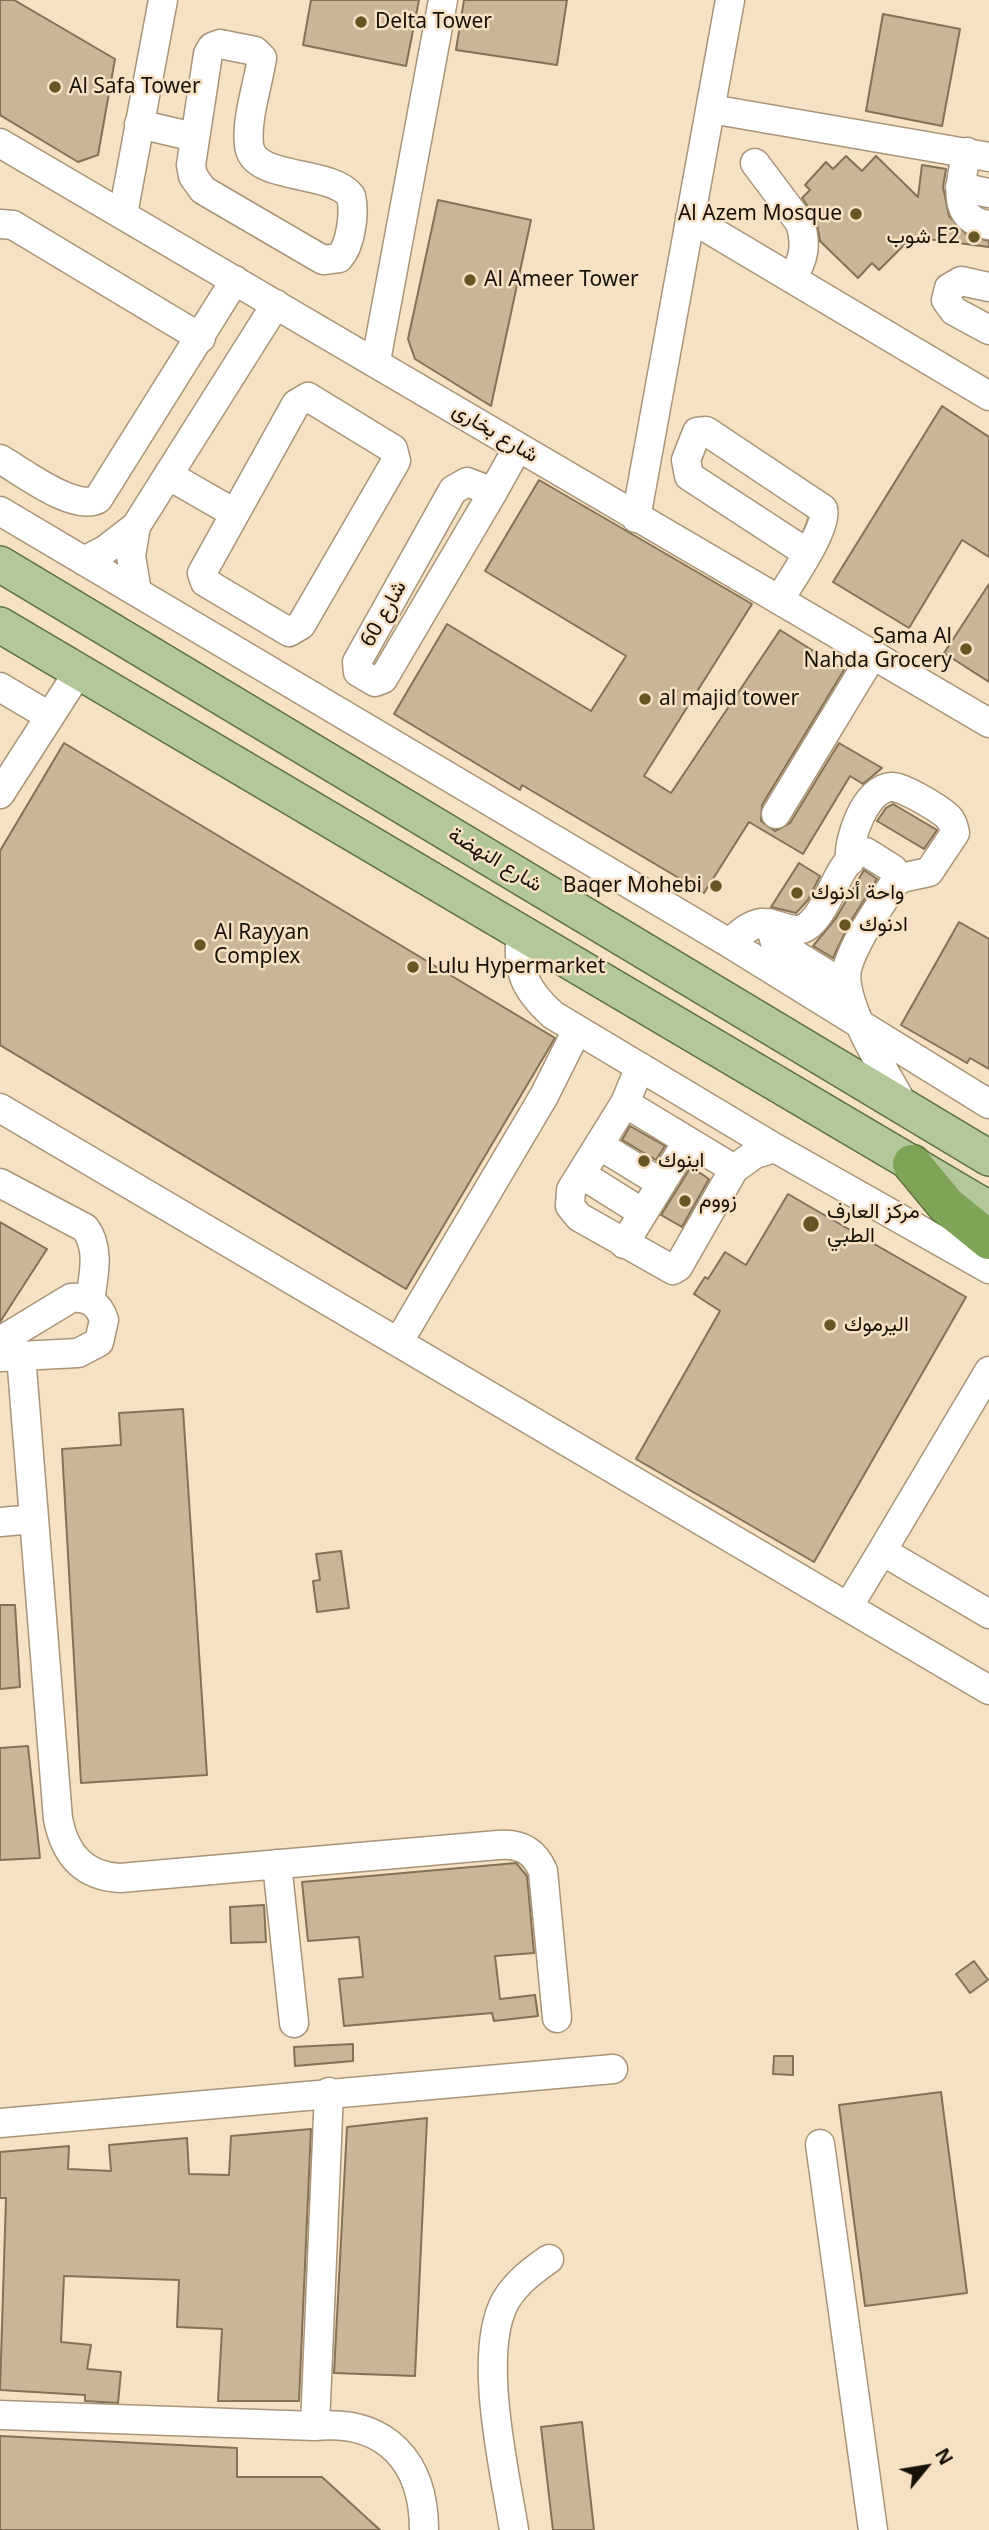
<!DOCTYPE html>
<html>
<head>
<meta charset="utf-8">
<style>
  body { margin:0 }
  #map { position:relative; width:989px; height:2530px; overflow:hidden; background:#f7e1c4; font-family:"Noto Sans",sans-serif }
  canvas { display:block }
  .north { position:absolute; left:891px; top:2432px; width:70px; height:70px; -webkit-text-stroke:5px #f7e1c4; paint-order:stroke; rotate:60deg; font-size:19px; font-weight:700; line-height:28px; text-align:center; color:#181107 }
  .north::after { content:''; display:block; margin:auto; width:24px; height:32px; background:#181107; clip-path:polygon(50% 0,100% 100%,50% 72%,0 100%) }
</style>
</head>
<body>
<div id="map">
<canvas width="989" height="2530"></canvas>
<div class="north">N</div>
</div>
<script>
const ctx = document.querySelector('canvas').getContext('2d');
ctx.lineJoin = 'round';
function paint(path, color) { ctx.fillStyle = color; ctx.fill(path, 'evenodd'); }
function strokePath(path, color, width, dash) { ctx.strokeStyle = color; ctx.lineWidth = width; ctx.lineCap = dash ? 'butt' : 'round'; ctx.setLineDash(dash || []); ctx.stroke(path); }
function label(font, color, halo, rows, align = 'center') {
  ctx.font = font + ' "Noto Sans",Vazirmatn,sans-serif'; ctx.lineWidth = 5; ctx.setLineDash([]); ctx.textBaseline = 'middle'; ctx.strokeStyle = halo; ctx.fillStyle = color; for (const [text, x, y, turn = 0] of rows) {
    ctx.save(); ctx.translate(x, y); ctx.rotate((+turn || 0) * Math.PI / 180); ctx.textAlign = isNaN(turn) ? turn : align; if (halo) ctx.strokeText(text, 0, 0); ctx.fillText(text, 0, 0); ctx.restore();
  }
}
const building = new Path2D(`
  M0 0H14L115 59 98 155 78 162 0 115Z
  M311 0H419L406 66 303 45Z
  M464 0H567L557 65 456 50Z
  M883 14 960 29 942 126 866 111Z
  M846 156 862 171 876 156 918 197 922 165 946 169 943 187 949 216 967 235 989 241V247L912 237 879 270 872 263 858 278 820 241 816 218 802 198 810 190 805 185 826 162 833 169Z
  M438 200 531 220 491 406 415 359 408 339Z
  M942 406 989 437V557L962 540 909 628 833 582Z
  M539 480 752 604 644 776 671 793 780 630 844 670 762 805 761 821 775 831 790 823 839 743 882 768 863 784 850 776 803 854 749 822 704 893 522 785 520 790 394 714 447 624 591 711 626 656 485 571Z
  M989 584V682L944 653Z
  M64 743 555 1038 406 1289 0 1045V851Z
  M893 804 937 830 924 849 877 821 886 808Z
  M799 863 820 876 808 900 796 913 771 907Z
  M864 870 877 879 849 924 833 958 813 946 836 918Z
  M959 922 989 939V1069L970 1058 967 1063 901 1025Z
  M630 1126 665 1146 656 1160 622 1140Z
  M691 1167 709 1179 682 1227 661 1215Z
  M788 1194 966 1297 814 1562 636 1459 720 1311 694 1294 705 1277 708 1279 725 1252 746 1265Z
  M0 1222 47 1249 0 1322Z
  M183 1409 207 1775 81 1783 62 1449 121 1445 119 1413Z
  M341 1551 349 1608 317 1612 313 1581 320 1580 316 1554Z
  M0 1605H15L20 1687 0 1689Z
  M28 1746 40 1858 0 1860V1748Z
  M516 1863 527 1876 534 1953 495 1956 500 1999 535 1995 538 2016 494 2021 492 2013 344 2026 339 1979 363 1977 359 1937 308 1941 302 1882Z
  M264 1905 266 1942 231 1943 230 1907Z
  M974 1961 988 1980 970 1993 956 1974Z
  M353 2044V2061L295 2066 294 2047Z
  M774 2056H793V2075L773 2074Z
  M941 2092 967 2293 865 2306 839 2105Z
  M427 2118 415 2376 334 2373 347 2127Z
  M311 2129 299 2401H218L222 2329 177 2327 179 2280 64 2276 61 2342 91 2345 87 2369 121 2372 118 2403 85 2401V2395L0 2390 6 2198H0V2152L69 2146 68 2169 111 2171 109 2145 187 2138 189 2174 229 2175 231 2136Z
  M582 2422 594 2530H553L541 2427Z
  M0 2436 237 2448V2477H322L380 2530H0Z`);
const minor = new Path2D(`
  M220 44 255 51 262 58C258 85 246 118 249 145 252 181 330 169 351 196 355 213 351 245 339 258L323 260 203 190 193 176 191 165 208 54 212 47Z
  M711 109 989 157
  M139 124 194 137
  M0 143 989 723
  M967 152C961 180 949 220 989 225
  M755 163 800 223C807 244 804 260 792 278
  M960 187 989 193
  M123 214 163 0
  M690 218 989 396
  M0 224 13 225 201 338
  M989 287 961 281 949 288 946 300 954 311 989 330
  M376 361 443 0
  M308 397 393 449 396 461 301 625 289 632 205 582 202 573 296 404Z
  M0 459C23 472 74 512 98 499L235 280
  M168 475 234 513
  M467 482 493 492 383 679 375 682 358 672 357 662 453 490Z
  M493 492 518 447
  M0 511 729 943 989 1104
  M636 518 730 0
  M84 561 105 550 136 526
  M137 592 131 556 136 526 276 304
  M779 600C790 582 829 526 823 509L706 431 697 432 686 460 689 476 807 553
  M0 687 49 716
  M0 794 79 671
  M776 814 873 654
  M850 861C847 840 866 787 892 787 902 786 942 810 949 818 953 822 954 828 955 833L929 872 901 878 894 884
  M769 923 775 942 846 986
  M521 932C516 970 525 990 553 1015L775 1148 989 1269
  M729 943C739 935 748 925 761 923 777 921 794 938 809 925 830 907 835 869 858 852H866L893 869 896 880C880 907 858 935 848 965 837 999 886 1072 902 1103
  M640 1067 625 1103 571 1190 570 1206 579 1217 673 1270 678 1267 734 1169 755 1154 775 1148
  M625 1103 734 1169
  M0 1108 989 1690
  M599 1145 661 1183
  M581 1174 643 1213
  M0 1183 85 1228C101 1249 93 1277 90 1301
  M624 1244 687 1142
  M0 1341 71 1298C88 1296 99 1304 104 1320L99 1342 78 1353 0 1357
  M399 1341 544 1096 577 1030
  M21 1355 58 1819C65 1854 83 1876 120 1878L498 1845C520 1843 534 1850 543 1871L557 2018
  M989 1371 882 1551 989 1614
  M0 1522 34 1519
  M848 1607 882 1551
  M277 1864 294 2023
  M0 2123 613 2069
  M820 2144 873 2530
  M0 2415 315 2426C386 2419 424 2462 424 2530
  M315 2426 329 2092
  M514 2530C505 2472 476 2352 506 2300 517 2282 532 2271 549 2259`);
const major = new Path2D(`
  M0 564 989 1158
  M0 625 989 1209`);
const highway = new Path2D(`
  M912 1164 946 1205 989 1240`);
const markers = [
  [361,22,7,"#655623"],
  [55,87,7,"#655623"],
  [856,214,7,"#655623"],
  [974,237,7,"#655623"],
  [470,280,7,"#655623"],
  [966,649,7,"#655623"],
  [645,699,7,"#655623"],
  [716,886,7,"#655623"],
  [797,893,7,"#655623"],
  [845,925,7,"#655623"],
  [200,945,7,"#655623"],
  [413,967,7,"#655623"],
  [644,1161,7,"#655623"],
  [685,1201,7,"#655623"],
  [811,1224,9,"#655623"],
  [830,1325,7,"#655623"]
];
const poiNames = [
  ["Delta Tower",375,22],
  ["Al Safa Tower",69,87],
  ["Al Azem Mosque",842,214,"right"],
  ["شوب E2",960,237,"right"],
  ["Al Ameer Tower",484,280],
  ["Sama Al",952,637,"right"],
  ["Nahda Grocery",952,661,"right"],
  ["al majid tower",659,699],
  ["Baqer Mohebi",702,886,"right"],
  ["واحة أدنوك",811,893],
  ["ادنوك",859,925],
  ["Al Rayyan",214,933],
  ["Complex",214,957],
  ["Lulu Hypermarket",427,967],
  ["اينوك",658,1161],
  ["زووم",699,1201],
  ["مركز العارف",827,1212],
  ["الطبي",827,1236],
  ["اليرموك",844,1325]
];
const streetNames = [
  ["شارع بخارى",495,433,31],
  ["شارع 60",384,614,-61],
  ["شارع النهضة",495,860,31]
];
paint(building, '#c9b598');
strokePath(building, '#847156', 2);
strokePath(minor, '#a89478', 31);
strokePath(major, '#5c713b', 38);
strokePath(highway, '#5c713b', 41);
strokePath(minor, '#fff', 28);
strokePath(major, '#b3c89a', 35);
strokePath(highway, '#80a457', 38);
for (const [x, y, r, color] of markers) { const dot = new Path2D(); dot.arc(x, y, r, 0, 2 * Math.PI); ctx.fillStyle = color; ctx.fill(dot); strokePath(dot, '#f7e1c4', 2.5); }
label('21px', '#181107', '#f7e1c4', poiNames, 'left');
label('21px', '#181107', '#f7e1c4', streetNames);
</script>
</body>
</html>
